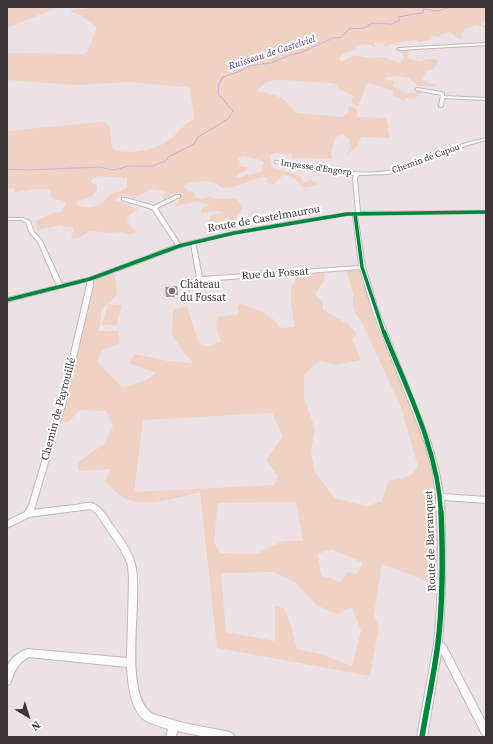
<!DOCTYPE html>
<html>
<head>
<meta charset="utf-8">
<style>
  body { margin:0 }
  #map { position:relative; width:493px; height:744px; overflow:hidden; background:#ece2e5; font-family:"Source Serif 4",serif }
  canvas { display:block }
  .frame { position:absolute; inset:0; border:8px solid #3c3537; pointer-events:none }
  .north { position:absolute; left:8px; top:696px; width:40px; height:40px; -webkit-text-stroke:3px #fff; paint-order:stroke; rotate:142deg; font-size:11px; font-weight:700; line-height:16px; text-align:center; color:#3c3537 }
  .north::after { content:''; display:block; margin:auto; width:14px; height:18px; background:#3c3537; clip-path:polygon(50% 0,100% 100%,50% 72%,0 100%) }
</style>
</head>
<body>
<div id="map">
<canvas width="493" height="744"></canvas>
<div class="frame"></div>
<div class="north">N</div>
</div>
<script>
const ctx = document.querySelector('canvas').getContext('2d');
ctx.lineJoin = 'round';
function paint(path, color) { ctx.fillStyle = color; ctx.fill(path, 'evenodd'); }
function strokePath(path, color, width, dash) { ctx.strokeStyle = color; ctx.lineWidth = width; ctx.lineCap = dash ? 'butt' : 'round'; ctx.setLineDash(dash || []); ctx.stroke(path); }
function label(font, color, halo, rows, align = 'center') {
  ctx.font = font + ' "Source Serif 4",serif'; ctx.lineWidth = 4; ctx.setLineDash([]); ctx.textBaseline = 'middle'; ctx.strokeStyle = halo; ctx.fillStyle = color; for (const [text, x, y, turn = 0] of rows) {
    ctx.save(); ctx.translate(x, y); ctx.rotate((+turn || 0) * Math.PI / 180); ctx.textAlign = isNaN(turn) ? turn : align; if (halo) ctx.strokeText(text, 0, 0); ctx.fillText(text, 0, 0); ctx.restore();
  }
}
const green = new Path2D(`
  M7 7H55L54 9 7 28Z
  M96 7H486V20L482 22 483 25 486 26V28L477 25 465 29 461 35 463 39H459L450 32 440 35V37L434 36H430L433 39 419 42 416 40C405 42 396 40 387 47L384 46 385 44 382 42 374 43 375 47C368 43 362 44 355 47L357 50C350 51 341 52 339 60L343 61 354 55 369 58 382 57 400 63 404 56 401 52 407 51 409 54 407 58 421 62C425 58 432 58 437 60 437 69 433 69 426 71L422 80V81L438 85 437 86H418L409 78 397 76 384 78 386 80 395 81 393 87 399 89 406 94 419 92 422 93 414 99 405 98V101L393 96V91L369 83 367 84 358 106 351 103 353 96 337 88V85L333 83C325 82 316 82 308 82 292 81 266 74 258 91 273 95 286 95 294 112L300 113 342 117 348 113 349 106 357 109V117L386 118 390 138 362 137 360 139 358 146 349 153 348 156H347L351 146 349 143V138L342 134 335 138 331 153 332 159 292 158V154L276 153 270 155 271 167 301 176 303 181 307 182 311 180 316 182 318 185 302 188C297 179 293 176 283 175L273 185 266 183 268 177C252 177 243 187 226 188 219 188 219 184 213 182 205 180 195 182 187 183L184 186 188 191 195 192V197C200 200 202 198 208 197 213 197 218 200 223 199 236 198 236 196 243 208L234 220 209 221 211 215 224 213 218 211 201 213 202 208 210 205C199 198 186 204 175 207L180 197 179 193 172 194 164 200 163 196 165 191 151 189 133 199 129 195 121 196 115 200 138 209 129 216 127 221 131 227 138 232 130 235 122 232 109 233 93 231 88 232 81 237 73 239 71 235 74 230 73 227H66L61 225 37 230 36 221 52 213 62 212 66 203 61 200H53L50 195 51 191C40 187 26 190 15 193L14 188 7 189V131L100 122 105 123 110 127 112 147 114 150C133 155 158 150 173 137 180 130 185 124 194 119L190 88 185 87 129 82 77 85 7 80V53L83 54 87 53 97 27 80 15 71 12V10ZM244 156 260 160 264 163 262 165 263 170C256 175 248 172 239 178L235 177 237 175 249 168 239 166 241 163 238 159ZM100 176 127 178V187L122 191 110 194C105 205 88 211 77 205V202L93 195 97 191V186L91 182 93 178Z
  M346 270 360 271 375 322 413 412 430 461 438 504 439 586 382 564 374 615 379 627 370 676 217 648 200 492C177 497 149 508 126 499 118 496 112 487 105 481L111 469 78 471V462L104 444 113 426 106 411 80 410 66 424 62 419 93 282 115 274 117 295 102 309 99 331H118L120 343 102 351 97 362 123 388 146 380 156 373 129 363 135 354 168 361 193 363 184 353 172 335 173 309 187 307 199 343 208 347 221 341 216 327 217 317 239 314 237 307 240 303C254 310 273 313 280 328L294 327C294 315 289 301 291 289 293 283 296 281 297 274L324 272 325 279 315 294 323 302V310L348 324 357 334 352 339 361 360 335 365 322 361 313 366 304 375V397L315 429 311 451 315 472 334 498 366 506 382 501 388 481 410 476 418 467 401 407 362 323 353 309V293ZM272 413 283 436 266 460 278 476 274 485 134 492 143 420ZM296 502 303 541H283L256 554 220 553 214 541 218 503ZM332 549 363 563 357 574 347 572 340 582 321 575 318 554ZM274 572 295 582 316 605 337 614 352 607 361 631 352 666 321 654 297 649 291 626 284 608 275 606V641L226 632 221 573Z
  M108 304 122 305 116 325H102Z`);
const stream = new Path2D(`
  M7 169 28 170 99 167 114 170 129 166H152L166 161 168 157 194 144 198 137 228 119 233 111C227 105 224 99 218 94L219 84 223 77 241 71 249 66 271 63 290 55 300 53 333 38 341 37 349 29 365 28 372 23 392 24 400 20 398 17C407 16 413 13 423 13V9L438 11 451 7`);
const building = new Path2D(`
  M177 286 178 295H174L175 297H166L165 287Z`);
const minor = new Path2D(`
  M486 43V45L399 50 397 49 399 48Z
  M417 88 441 92 444 93V96L486 98V100L444 98 443 106 441 107 439 106 441 95 416 90 415 89Z
  M486 138V140L468 145 401 171 388 174 359 175 357 178 360 212 486 211V213L357 215 365 267 379 312 431 443 439 472 443 494 486 497V503L444 500C446 548 446 595 442 642L446 646 486 723V737L483 736 441 653 427 737H417L434 644 437 606 438 541 436 497 433 472 425 443 373 312 360 269 204 281 198 279 197 278 191 244 181 247 93 280V285L65 405 34 510C48 508 62 506 76 505 81 504 87 502 91 503 101 505 107 517 112 524 120 535 132 551 135 564 144 598 121 695 153 714L184 723 230 732 233 734 235 737H206L177 731 176 737H166L168 729C160 726 148 724 142 718 130 707 128 682 127 667L29 657C16 664 15 672 10 684L7 685C7 680 6 674 7 669 9 658 19 652 28 649L127 658 129 580 128 565 121 550 100 519 96 513 90 509 29 517 7 528V521L25 512 29 505 59 405 87 285V281L7 302V298L57 286 38 242 30 233 26 223 22 220H7V218H23L30 221 34 232 42 241 62 284 89 278 176 245 152 209 122 200V198H126L154 206 176 195H180V197L157 208 180 244C234 230 291 222 347 213H356L353 178 354 175 301 169 275 163V161C284 161 293 165 302 167 331 171 370 176 399 169L466 143ZM347 215H353L359 266 202 277 196 246 195 243 234 234Z`);
const cyclewayFar2 = new Path2D(`
  M355 214 362 267 384 333
  M7 300 90 279 179 246 234 233 347 214 486 212`);
const cyclewayFar1 = new Path2D(`
  M384 332C407 390 438 449 441 513`);
const cycleway = new Path2D(`
  M422 737C427 706 434 675 438 643 443 600 443 555 441 512`);
const markers = [
  [172,291,4,"#7a7274"]
];
const farStreetnames = [
  ["Chemin de Capou",426,159,-20],
  ["Impasse d'Engorp",316,168,8]
];
const farWaternames = [
  ["Ruisseau de Castelviel",272,53,-18]
];
const streetNames = [
  ["Route de Castelmaurou",264,219,-10],
  ["Rue du Fossat",275,274,-4],
  ["Chemin de Payrouillé",59,409,-75],
  ["Route de Barranquet",431,541,-92]
];
const poiNames = [
  ["Château",180,285],
  ["du Fossat",180,298]
];
paint(green, '#f0d2c5');
strokePath(stream, '#bfafda', 1);
paint(building, '#a1949e');
strokePath(minor, '#c0b8bb', 2);
paint(minor, '#fcfbfb');
strokePath(cyclewayFar2, '#00873e', 3.5);
strokePath(cyclewayFar1, '#00873e', 4.5);
strokePath(cycleway, '#00873e', 5.5);
for (const [x, y, r, color] of markers) { const dot = new Path2D(); dot.arc(x, y, r, 0, 2 * Math.PI); ctx.fillStyle = color; ctx.fill(dot); strokePath(dot, '#fff', 1.5); }
label('9px', '#3c3537', '#fff', farStreetnames);
label('italic 10px', '#573b84', '#fff', farWaternames);
label('11px', '#3c3537', '#fff', streetNames);
label('11px', '#3c3537', '#fff', poiNames, 'left');
</script>
</body>
</html>
